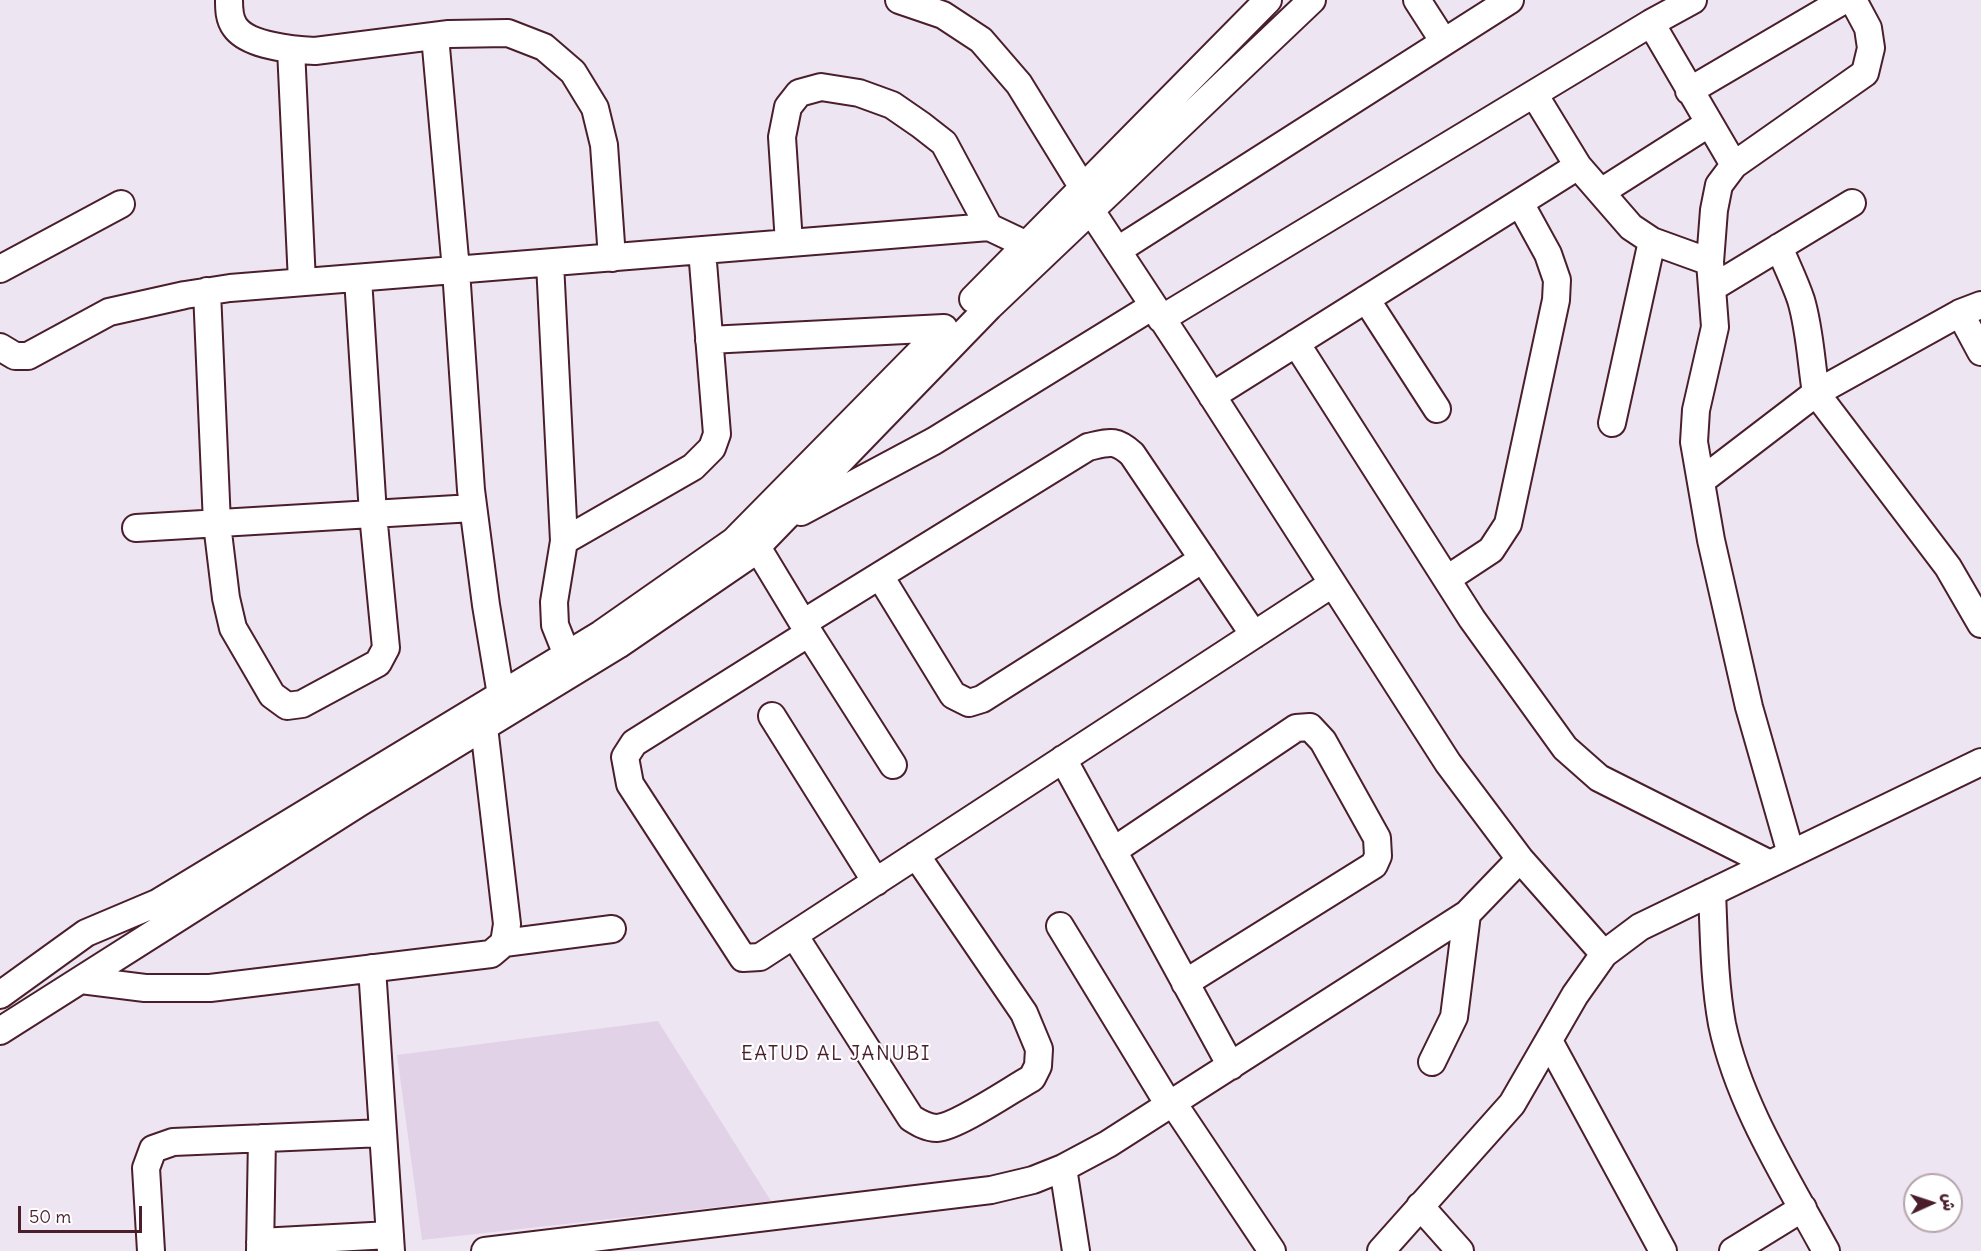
<!DOCTYPE html>
<html>
<head>
<meta charset="utf-8">
<style>
  body { margin:0 }
  #map { position:relative; width:1981px; height:1251px; overflow:hidden; background:#eee5f2; font-family:Delius,"Playpen Sans Arabic",sans-serif }
  canvas { display:block }
  .north { position:absolute; left:1903px; top:1173px; width:60px; height:60px; box-sizing:border-box; background:#fff; border:2px solid #b7a5aa; border-radius:50%; rotate:87deg; font-size:16px; font-weight:700; line-height:24px; text-align:center; color:#4a1f2b }
  .north::after { content:''; display:block; margin:auto; width:21px; height:27px; background:#4a1f2b; clip-path:polygon(50% 0,100% 100%,50% 72%,0 100%) }
  .scale { position:absolute; left:18px; top:1206px; width:124px; height:27px; box-sizing:border-box; border:3px solid #4a1f2b; border-top:0; padding-left:8px; font-size:18px; line-height:21px; white-space:nowrap; color:#4a1f2b; -webkit-text-stroke:4px #fff; paint-order:stroke }
</style>
</head>
<body>
<div id="map">
<canvas width="1981" height="1251"></canvas>
<div class="north">ش</div>
<div class="scale">50 m</div>
</div>
<script>
const ctx = document.querySelector('canvas').getContext('2d');
ctx.lineJoin = 'round';
function paint(path, color) { ctx.fillStyle = color; ctx.fill(path, 'evenodd'); }
function strokePath(path, color, width, dash) { ctx.strokeStyle = color; ctx.lineWidth = width; ctx.lineCap = dash ? 'butt' : 'round'; ctx.setLineDash(dash || []); ctx.stroke(path); }
function label(font, color, halo, rows, align = 'center') {
  ctx.font = font + ' Delius,sans-serif'; ctx.lineWidth = 4.5; ctx.setLineDash([]); ctx.textBaseline = 'middle'; ctx.strokeStyle = halo; ctx.fillStyle = color; for (const [text, x, y, turn = 0] of rows) {
    ctx.save(); ctx.translate(x, y); ctx.rotate((+turn || 0) * Math.PI / 180); ctx.textAlign = isNaN(turn) ? turn : align; if (halo) ctx.strokeText(text, 0, 0); ctx.fillText(text, 0, 0); ctx.restore();
  }
}
const built = new Path2D(`
  M658 1021 771 1201 422 1240 397 1055Z`);
const minor = new Path2D(`
  M229 0C229 9 229 19 235 27 248 46 294 50 315 51L449 34 508 33 544 47 573 72 595 108 604 145 612 258
  M899 0 943 15 981 40 1019 84 1083 188
  M1417 0 1444 42
  M1651 23 1734 165
  M435 36 456 270 471 490 486 605 501 695
  M291 49 302 282
  M1689 91 1844 0
  M1534 94 1578 166 1631 227 1652 241 1710 262
  M1601 192 1708 124
  M1082 197 1186 355 1448 763 1520 859 1604 954
  M789 243 782 137 788 107 799 93 821 87 859 93 892 105 921 125 944 143 989 227 1027 245
  M1779 247C1786 264 1795 282 1801 300 1810 330 1811 362 1816 393L1948 567 1981 624
  M1118 250 1510 0
  M550 263 564 541 554 602 555 625 567 655
  M0 269 121 204
  M1712 288 1852 203
  M207 291 217 524 226 598 233 628 272 695 287 706 302 704 378 663 386 648 373 514 358 278
  M973 299 1268 0
  M1366 299 1437 409
  M1960 313 1981 352
  M1161 319 1651 23 1693 0
  M709 340 944 328
  M1296 343 1472 619 1565 748 1599 778 1770 864
  M0 347 15 356H28L109 312 185 295 230 288 989 227
  M1212 396 1578 166
  M1612 423 1652 241
  M1701 481 1816 393 1960 313 1981 305
  M801 512 934 441 1153 306
  M136 528 473 508
  M564 541 693 467 712 448 717 434 702 250
  M757 547 809 633 893 765
  M880 576 953 695 969 703 982 699 1203 559
  M1447 579 1491 550 1508 524 1556 300 1557 280 1548 254 1520 203
  M803 623 1088 447C1110 442 1115 439 1132 454L1254 635
  M809 633 634 743 625 757 630 784 743 958 760 957 1332 584
  M772 716 876 882
  M1063 759 1231 1066
  M1113 851 1296 728 1310 727 1323 741 1377 838 1378 856 1374 865 1185 983
  M1791 854 1749 707 1711 540 1694 442 1696 410 1715 327 1710 262 1714 210 1719 185 1734 165 1865 73 1871 48 1868 28 1853 0
  M1712 892C1714 936 1714 980 1722 1024 1739 1105 1787 1179 1826 1251
  M1060 926 1169 1105
  M794 935 911 1118C919 1123 927 1128 937 1128 957 1127 1012 1089 1032 1078L1038 1066 1039 1049 1024 1013 916 855
  M504 943 612 929
  M372 968 391 1251
  M81 980 145 988H210L491 954 504 943 507 924 484 727
  M0 995 86 933 157 903 601 634 734 541 941 331
  M0 1031 359 803 618 645 748 556 989 307 1312 0
  M1549 1041 1663 1251
  M1432 1062 1454 1017 1467 914
  M1173 1103 1272 1251
  M1063 1168 1076 1251
  M1420 1206 1460 1251
  M260 1242 390 1235
  M151 1251 146 1168 153 1149 173 1142 383 1133
  M260 1251 262 1138
  M485 1251 991 1190 1033 1180 1063 1168 1108 1144 1467 914 1520 859
  M1381 1251 1512 1104 1575 995 1604 954 1640 927 1981 762
  M1733 1251 1803 1208`);
const neighbourhoodNames = [
  ["EATUD AL JANUBI",836,1054]
];
paint(built, '#e2d2e8');
strokePath(minor, '#4a1f2b', 30);
strokePath(minor, '#fff', 26);
ctx.letterSpacing = '1.5px';
label('20px', '#4a1f2b', '#fff', neighbourhoodNames);
ctx.letterSpacing = '0px';
</script>
</body>
</html>
